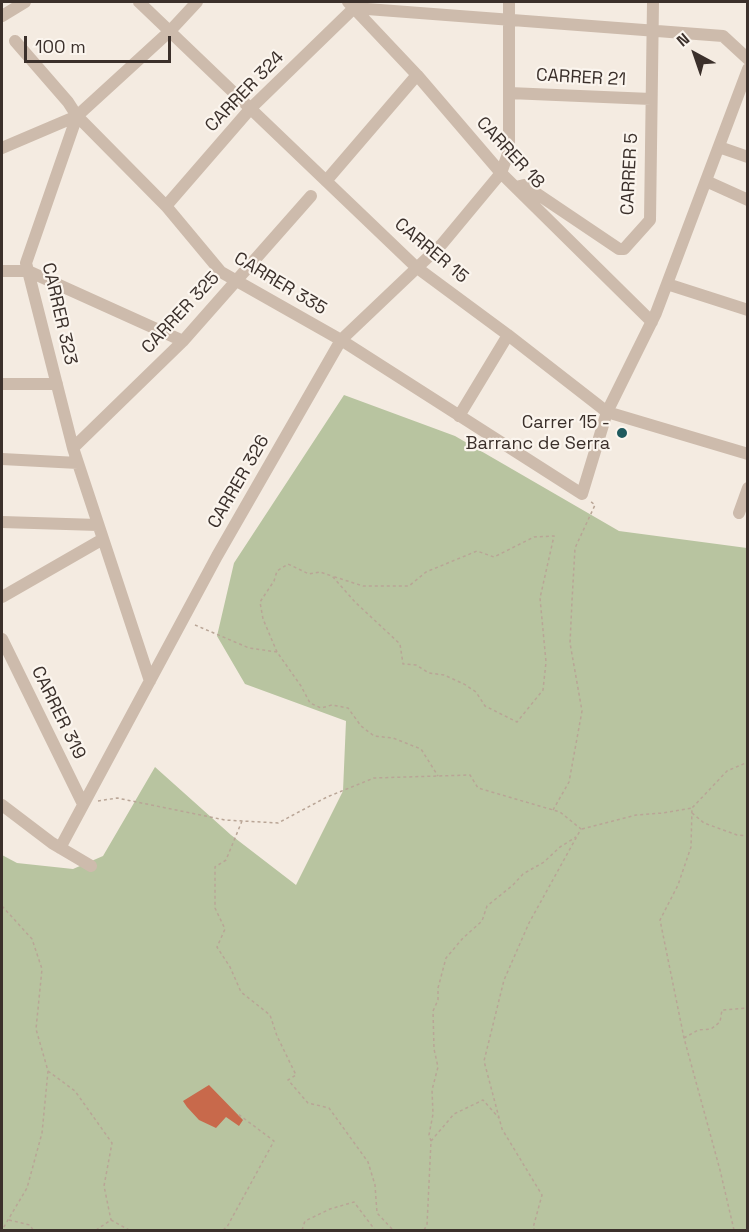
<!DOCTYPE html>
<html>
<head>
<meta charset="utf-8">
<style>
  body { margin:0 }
  #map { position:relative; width:749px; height:1232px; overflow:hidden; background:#f4ebe1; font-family:"Space Grotesk",sans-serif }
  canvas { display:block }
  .frame { position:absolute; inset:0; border:3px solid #3b302b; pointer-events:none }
  .north { position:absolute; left:665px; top:24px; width:60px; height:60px; -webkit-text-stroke:4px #fbf5ee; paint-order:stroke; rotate:320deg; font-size:16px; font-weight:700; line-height:24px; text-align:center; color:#3b302b }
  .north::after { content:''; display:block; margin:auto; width:21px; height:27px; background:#3b302b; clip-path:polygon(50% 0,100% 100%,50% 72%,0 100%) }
  .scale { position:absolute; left:24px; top:36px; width:147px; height:27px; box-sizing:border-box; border:3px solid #3b302b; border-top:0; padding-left:8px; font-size:18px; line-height:21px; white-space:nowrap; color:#3b302b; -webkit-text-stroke:4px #fbf5ee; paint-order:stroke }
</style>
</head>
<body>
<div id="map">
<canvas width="749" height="1232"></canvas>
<div class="frame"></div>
<div class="north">N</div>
<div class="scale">100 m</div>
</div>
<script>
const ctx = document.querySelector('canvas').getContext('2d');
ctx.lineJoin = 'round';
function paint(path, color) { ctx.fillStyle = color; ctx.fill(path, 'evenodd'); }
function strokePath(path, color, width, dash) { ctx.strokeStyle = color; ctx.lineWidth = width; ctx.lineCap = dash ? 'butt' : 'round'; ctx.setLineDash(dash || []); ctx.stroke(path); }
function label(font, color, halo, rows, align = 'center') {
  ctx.font = font + ' "Space Grotesk",sans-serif'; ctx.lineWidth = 4.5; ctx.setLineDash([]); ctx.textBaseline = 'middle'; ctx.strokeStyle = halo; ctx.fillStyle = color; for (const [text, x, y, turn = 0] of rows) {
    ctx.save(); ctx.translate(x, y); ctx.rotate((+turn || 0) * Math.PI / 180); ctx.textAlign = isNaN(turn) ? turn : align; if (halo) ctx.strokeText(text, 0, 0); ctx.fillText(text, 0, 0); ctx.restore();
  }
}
const green = new Path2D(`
  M344 395 455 436 619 531 747 548V1230H2V855L17 863 73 869 103 856 155 767 231 835 296 885 343 791 346 721 245 684 217 636 234 563Z`);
const building = new Path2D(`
  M209 1085 243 1120 239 1126 226 1117 216 1128 199 1120 187 1107 183 1101Z`);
const path = new Path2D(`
  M195 625 249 648 277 652 301 686 310 703 321 708 332 705 348 708 361 726 374 736 393 738 421 749 438 776
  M277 652 263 619 260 602 274 581 277 571 288 564 309 574 320 572 332 576 355 602 400 644 403 664 416 665 429 673 444 675 464 684 476 692 485 706 517 722 543 690 546 662 540 598 554 536 534 537 494 557 477 551 426 572 409 586H363L332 576
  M98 801 117 798 225 820 278 823 327 797 374 778 470 775 478 788 560 812 581 829 529 923 504 980 484 1061 502 1129 542 1195 533 1228 535 1230
  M553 810 569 782 582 711 570 643 572 601 575 548 595 505 590 501
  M692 813 704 823 737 835 748 836
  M242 821 226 860 215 867V908L225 929 217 947 230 967 241 992 270 1015 277 1036 296 1075 288 1080 308 1103 329 1108 368 1162 375 1185 377 1213 393 1230
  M582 829 636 815 663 813 692 808
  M2 906 32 939 42 969 36 1029 48 1071 42 1133 27 1188 2 1230
  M684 1038 698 1030 711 1029 720 1022 722 1010 748 1008
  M48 1071 75 1091 112 1143 104 1186 111 1220
  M431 1141 429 1135 433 1114 432 1090 438 1067 434 1049 433 1011 438 1000V988L446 958 463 938 482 921 487 906 513 885 523 874 544 862 560 847 576 837
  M9 1220 30 1225 33 1230
  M96 1230 111 1220 129 1230
  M223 1230 227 1227 274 1141 238 1114
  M302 1230 305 1221 330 1209 354 1202 375 1230
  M424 1230 427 1225 431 1141 454 1114 483 1100 499 1118
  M734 1230 720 1170 684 1038 660 920 678 885 691 847 692 808 727 771 748 762`);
const minor = new Path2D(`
  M139 2 416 267 508 335 607 412 748 454
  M348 2 417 75 501 173 652 322
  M354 8 723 36 748 59
  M2 16 25 2
  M15 41 68 102 77 116 166 206 221 272 341 340 582 494 607 412 656 313 748 69
  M509 93 651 99
  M719 147 748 157
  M2 148 77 116
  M326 181 417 75
  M706 181 748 200
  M516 187 524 185 619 249H624L650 220 653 2
  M166 206 251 108 354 8
  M2 271H28L183 341
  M667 284 748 310
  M2 384H57
  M459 416 508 335
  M73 448 183 341 311 196
  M2 459 78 463
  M739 513 748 488
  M2 522 98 525
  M2 597 103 539
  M2 639 83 804
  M150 681 73 448 26 263 77 116 170 31 197 2
  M2 805 52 843 91 866
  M60 848 217 556 341 340 442 244 501 173 509 151V2`);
const markers = [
  [622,433,6,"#1f5a5e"]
];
const streetNames = [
  ["CARRER 21",581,78,3],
  ["CARRER 324",245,92,-46],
  ["CARRER 18",510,153,47],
  ["CARRER 5",630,174,-87],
  ["CARRER 15",431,251,40],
  ["CARRER 335",280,284,31],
  ["CARRER 325",181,313,-47],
  ["CARRER 323",59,314,77],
  ["CARRER 326",239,482,-60],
  ["CARRER 319",58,713,64]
];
const poiNames = [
  ["Carrer 15 -",610,423],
  ["Barranc de Serra",610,444]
];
paint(green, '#b8c4a0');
paint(building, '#c8694b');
strokePath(path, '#b9a596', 1.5, [3, 3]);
strokePath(minor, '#cdbbac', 12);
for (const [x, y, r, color] of markers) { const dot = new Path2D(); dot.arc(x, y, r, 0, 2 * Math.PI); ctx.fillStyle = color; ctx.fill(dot); strokePath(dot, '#fbf5ee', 2); }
label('18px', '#3b302b', '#fbf5ee', streetNames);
label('18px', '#3b302b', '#fbf5ee', poiNames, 'right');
</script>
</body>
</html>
